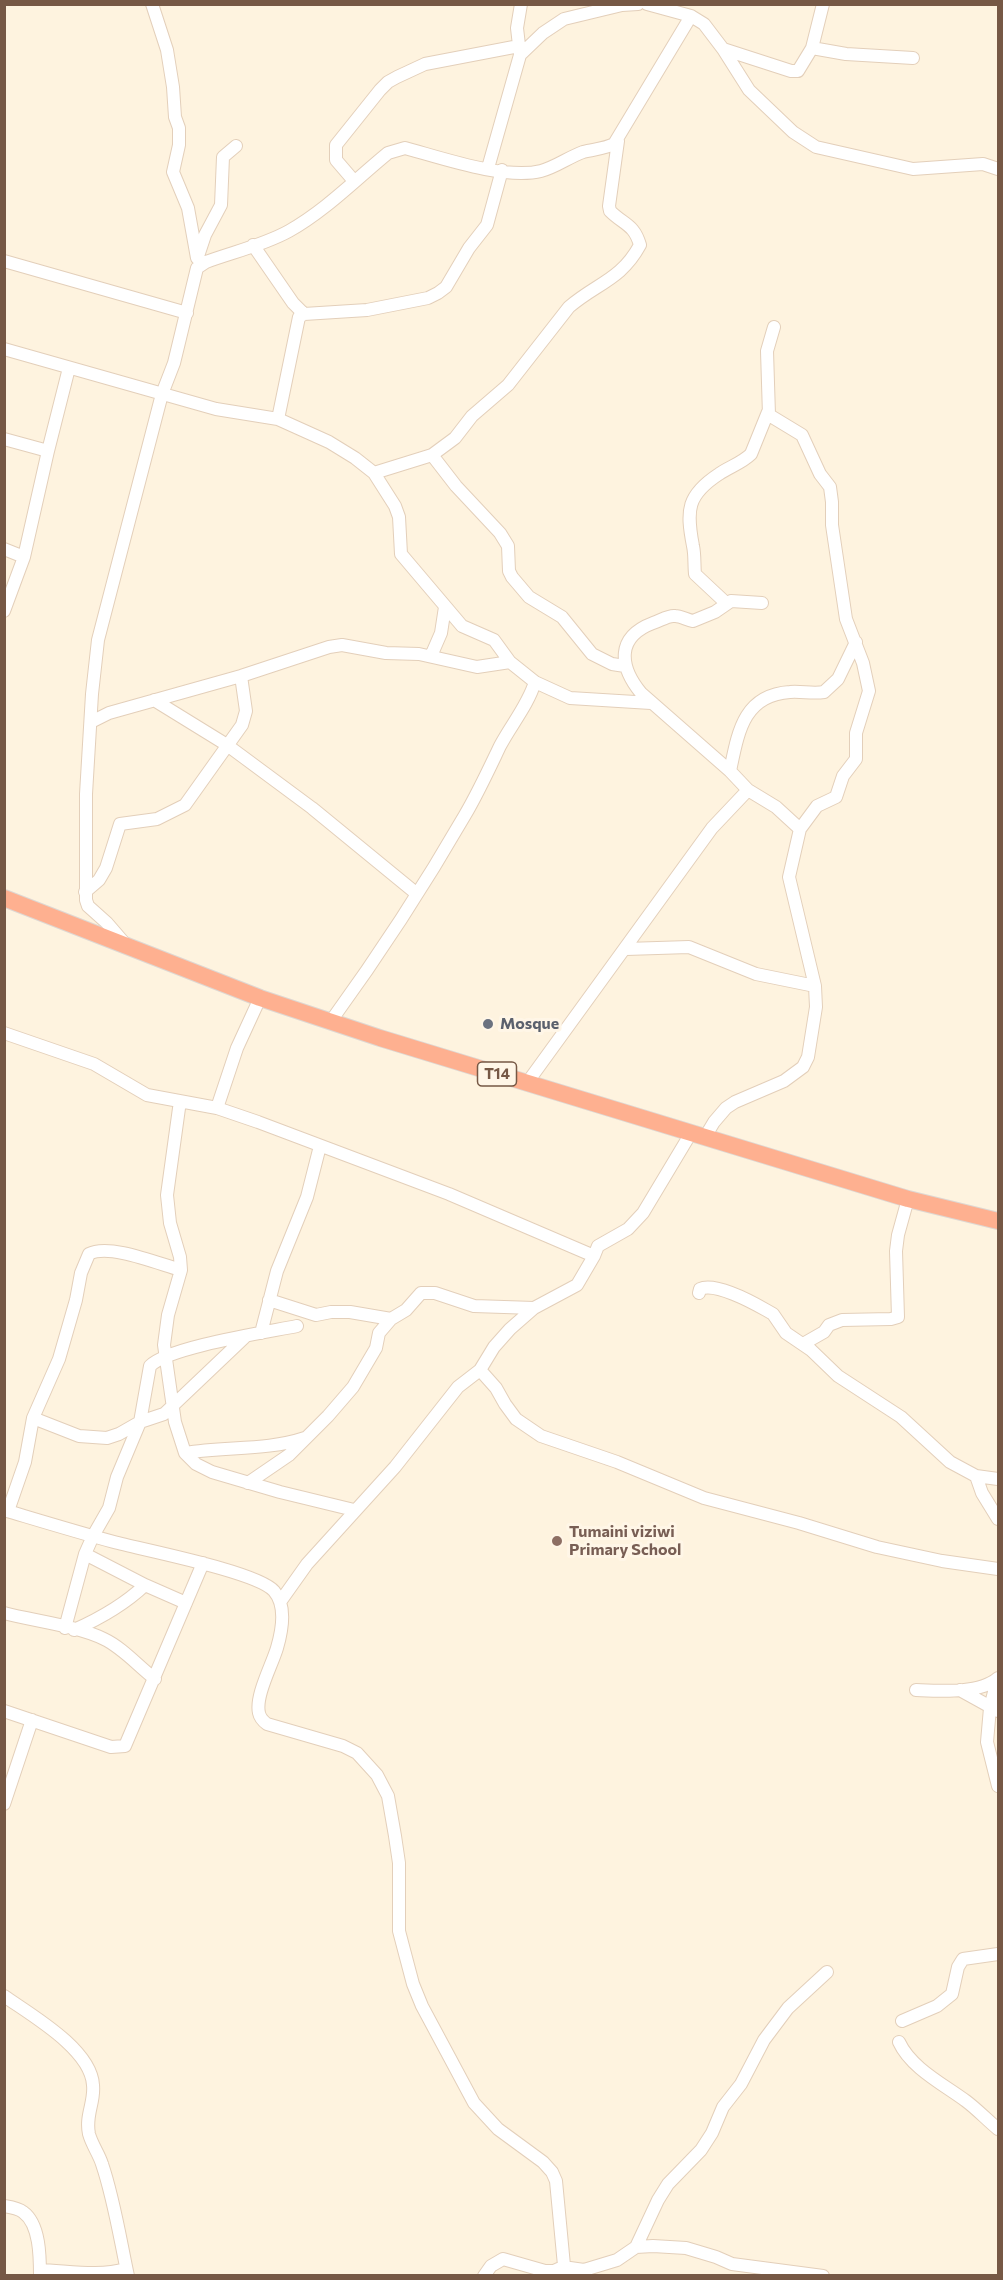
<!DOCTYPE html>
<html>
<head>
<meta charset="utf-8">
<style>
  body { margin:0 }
  #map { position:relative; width:1003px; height:2280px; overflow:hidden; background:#fef3df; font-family:Commissioner,sans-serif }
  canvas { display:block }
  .frame { position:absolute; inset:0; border:6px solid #765845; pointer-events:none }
</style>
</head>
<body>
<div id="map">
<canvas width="1003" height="2280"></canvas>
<div class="frame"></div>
</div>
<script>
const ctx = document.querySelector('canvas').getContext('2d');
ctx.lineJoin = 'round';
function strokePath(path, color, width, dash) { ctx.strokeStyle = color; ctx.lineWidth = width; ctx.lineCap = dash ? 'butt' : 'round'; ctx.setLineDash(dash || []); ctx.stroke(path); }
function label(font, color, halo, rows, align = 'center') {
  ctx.font = font + ' Commissioner,sans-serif'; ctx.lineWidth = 6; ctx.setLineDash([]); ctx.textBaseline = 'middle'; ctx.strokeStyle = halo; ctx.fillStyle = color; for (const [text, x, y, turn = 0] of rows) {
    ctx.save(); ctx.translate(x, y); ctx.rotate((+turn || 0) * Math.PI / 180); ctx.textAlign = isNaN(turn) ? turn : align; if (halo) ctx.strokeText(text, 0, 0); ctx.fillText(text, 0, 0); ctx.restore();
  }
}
const minor = new Path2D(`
  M152 4 167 50 173 87 175 117 179 128V145L173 172 188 208 197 258
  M647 4 691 16 704 24 723 49 749 90 793 132 816 147 913 169 983 164 998 169
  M812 48 846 54 913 58
  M723 49 791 71H798L812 48 823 4
  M520 54 517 28 521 4
  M488 168 520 55 543 33 564 19 622 5 638 4
  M354 181 336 160V145L380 90 388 82 397 77 425 64 519 46
  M253 245 293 303 304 314
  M198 256 205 235 221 205 223 157 236 146
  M4 261 187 313
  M774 327 767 351 769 415 802 435 820 474 830 487 832 502V525L846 619 863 663 869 691 856 733V759L843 776 836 797 817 806 800 829
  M4 349 216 409 278 419 329 442 355 458 374 473 395 506 399 517 401 554 462 626 494 640 510 662 535 682 570 698 651 703
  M278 419 299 317 304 314 367 310 428 298 438 293 446 287 469 248 487 225 502 170
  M4 439 48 451
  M432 455 456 486 500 533 508 546 509 571 512 577 529 597 562 617 592 654 612 664 625 666
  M374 473 432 455 455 438 472 416 508 385 569 307C597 283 621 280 640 245 634 224 624 225 610 211L609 206 618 141
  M4 549 24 557
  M726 603 695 574C694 564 695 555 693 546 686 510 687 495 719 474 729 467 742 463 751 454L768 412
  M4 611 24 557 48 451 69 368
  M431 656 441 633 445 607
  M154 700 227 745 312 808 417 894
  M91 722 109 713 241 676 329 647 342 645 386 653 419 654 477 667 510 662
  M730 771C738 733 743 695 790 692 801 691 813 694 824 692L838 679 856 642
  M85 892 99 880 106 868 120 824 157 819 185 805 242 725 246 711 241 676
  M126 945 107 923 88 906 86 900V794L92 694 98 640 162 394 174 363 197 268 206 262C233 252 264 245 289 231 326 210 355 180 388 153L405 148C442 158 505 180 541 171 556 167 569 157 583 152 594 149 604 149 614 144L691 16
  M626 949 689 947 756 974 815 986
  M331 1021C379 955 424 886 465 815 478 793 489 769 500 746 511 725 528 705 535 682
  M4 1033 94 1064 147 1095 217 1108 258 1122 449 1194 594 1256
  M527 1083 712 828 748 790
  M180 1101 167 1195 170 1223 180 1257 181 1270 168 1315 164 1345 175 1422 185 1453 196 1464 212 1472 280 1492 354 1510
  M217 1108 237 1048 260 998
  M705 1137 714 1122 726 1108 735 1102 784 1081 803 1067 808 1057 816 1007 815 986 789 877 800 829 776 807 748 790 730 771 641 693C619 666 616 637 653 623 660 621 668 615 675 616 681 616 687 620 693 621L715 612 731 601 762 603
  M699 1293 700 1289C715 1282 752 1302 766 1310L773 1314 786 1333 811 1350 838 1376 901 1417 950 1462 976 1476 998 1479
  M269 1300 316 1315 331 1312H350L391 1319 406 1310 421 1293H435L474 1306 534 1308
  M261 1333 277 1271 307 1197 320 1146
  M803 1344 824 1332 829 1325 842 1320 891 1319 898 1317 896 1251 898 1235 908 1199
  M480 1370 496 1388 505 1404 516 1419 541 1436 617 1462 704 1498 799 1523 877 1547 942 1561 998 1569
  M33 1418 79 1436 107 1438 119 1434 140 1422 164 1414 245 1337
  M185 1453C225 1446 266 1451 305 1438
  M976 1476 982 1493 998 1519
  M248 1483 289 1455 328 1416 353 1387 376 1348 379 1333 391 1319
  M4 1510C41 1521 77 1532 114 1542 144 1550 258 1572 274 1591 287 1606 282 1631 277 1648 272 1665 255 1696 259 1713 260 1718 263 1721 267 1724L343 1746 357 1753 377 1775 388 1796 395 1836 399 1863V1931L413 1984 422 2006 474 2103 498 2129 543 2162 552 2172 556 2181 565 2276
  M8 1511 25 1462 33 1418 59 1359 76 1300 81 1273 89 1254C109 1243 159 1264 181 1270
  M85 1554 145 1585 186 1603
  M280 1602 307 1564 395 1467 458 1387 480 1370 494 1347 510 1329 534 1308 577 1285 594 1256 598 1246 628 1229 643 1213 691 1133
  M4 1613C34 1621 78 1626 104 1639 123 1648 138 1666 155 1679
  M65 1628 85 1554 93 1536 109 1508 117 1477 140 1422 150 1366C168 1347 268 1332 297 1326
  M74 1630C101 1618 124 1605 145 1585
  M997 1680 990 1708 987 1742 998 1786
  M916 1690C940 1691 980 1694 998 1678
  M960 1690 998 1711
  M4 1711 111 1747 125 1746 203 1563
  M4 1804 32 1720
  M4 1996C31 2015 91 2049 93 2085 95 2102 85 2115 89 2134 92 2145 99 2154 102 2164 114 2199 120 2239 128 2276
  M902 2021 937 2006 952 1994 958 1967 963 1959 998 1954
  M899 2042C911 2068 943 2084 966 2101 978 2110 987 2120 998 2129
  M4 2206C10 2207 18 2208 23 2212 40 2224 40 2257 40 2276
  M636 2247 653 2246 686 2248 716 2257 732 2264 823 2276
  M40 2270C69 2271 99 2277 126 2269
  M484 2276 491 2266 503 2259 545 2271H554L563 2267 584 2270 617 2260 636 2247 658 2200 668 2184 701 2150 712 2133 723 2107 741 2084 764 2040 788 2008 827 1972`);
const highway = new Path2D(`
  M4 898 260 998 380 1038 908 1199 998 1221`);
const markers = [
  [488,1024,6,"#6b7280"],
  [557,1541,6,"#8d6e63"]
];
const shields = [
  [497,1074,39]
];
const shieldNames = [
  ["T14",497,1074]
];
const worshipNames = [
  ["Mosque",500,1024]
];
const educationNames = [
  ["Tumaini viziwi",569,1532],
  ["Primary School",569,1550]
];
strokePath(minor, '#e3cfba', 14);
strokePath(highway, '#ded7d2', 18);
strokePath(minor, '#fff', 12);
strokePath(highway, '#feb090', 16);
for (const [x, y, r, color] of markers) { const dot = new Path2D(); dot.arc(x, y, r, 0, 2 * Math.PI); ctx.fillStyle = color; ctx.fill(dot); strokePath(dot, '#fff6e7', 2); }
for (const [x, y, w] of shields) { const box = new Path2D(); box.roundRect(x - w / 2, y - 12, w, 24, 4.5); ctx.fillStyle = '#fff6e7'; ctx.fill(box); strokePath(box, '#765845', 1.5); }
label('bold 15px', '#765845', null, shieldNames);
label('bold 16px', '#5b616d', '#fff6e7', worshipNames, 'left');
label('bold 16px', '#785e54', '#fff6e7', educationNames, 'left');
</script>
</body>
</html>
